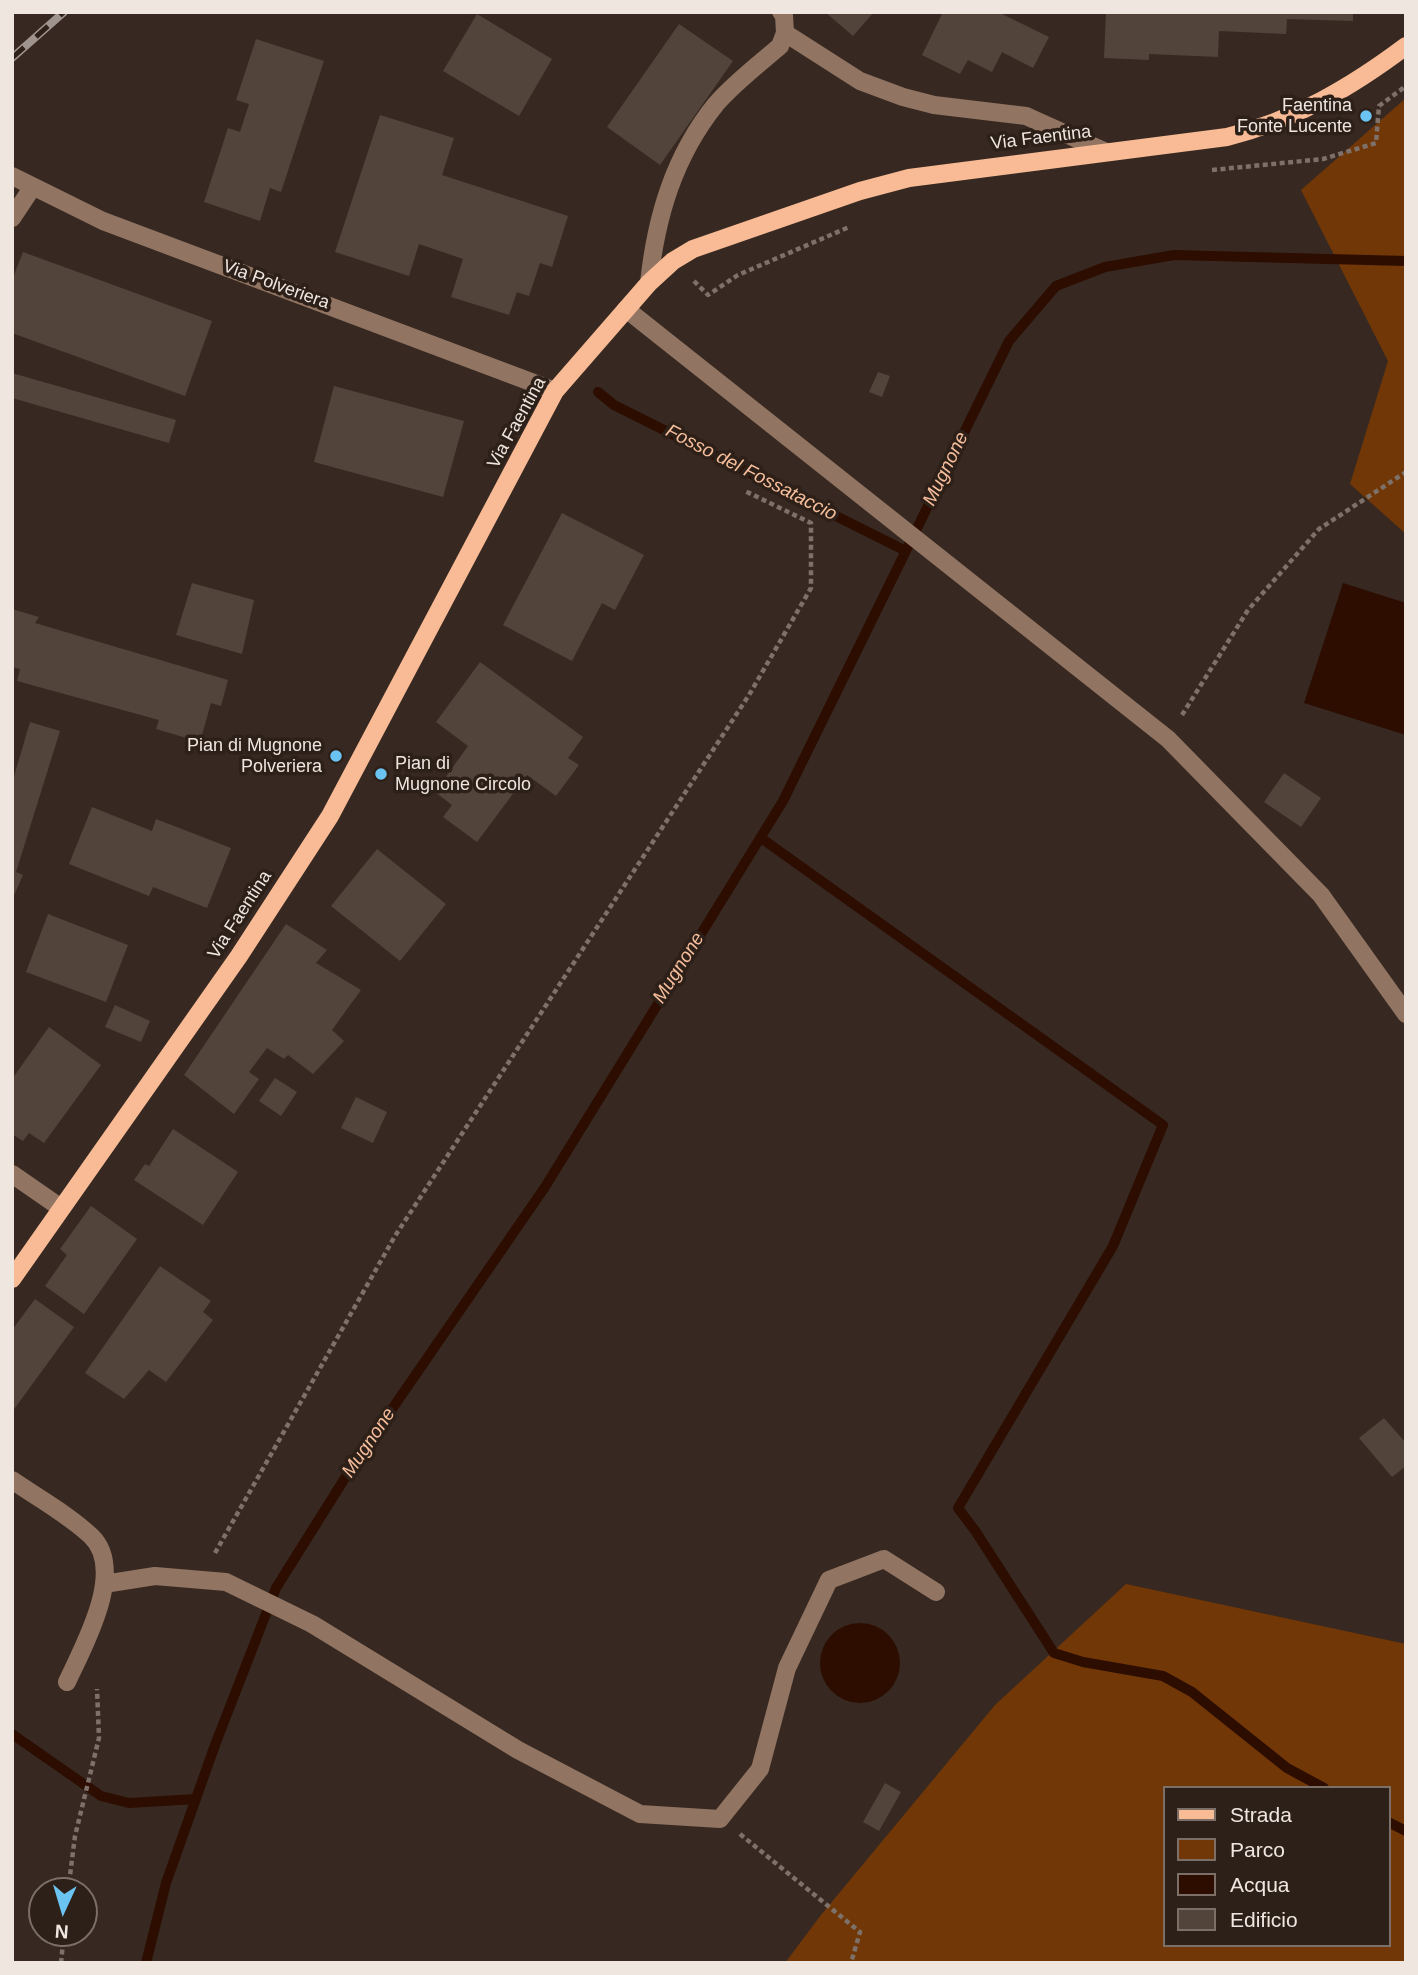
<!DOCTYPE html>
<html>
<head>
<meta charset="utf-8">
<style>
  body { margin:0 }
  #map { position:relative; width:1418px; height:1975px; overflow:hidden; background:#372921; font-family:Arial,sans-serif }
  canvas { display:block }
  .frame { position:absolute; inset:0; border:14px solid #efe6e0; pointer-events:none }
  .legend { position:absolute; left:1163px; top:1786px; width:228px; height:161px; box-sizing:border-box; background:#2d2018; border:2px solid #7b6f68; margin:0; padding:9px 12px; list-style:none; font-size:21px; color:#efe6e0 }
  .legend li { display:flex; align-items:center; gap:14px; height:35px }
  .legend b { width:35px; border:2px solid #7b6f68 }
  .north { position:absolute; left:28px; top:1877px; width:70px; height:70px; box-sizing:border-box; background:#2d2018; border:2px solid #7b6f68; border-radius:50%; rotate:184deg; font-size:19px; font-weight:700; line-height:28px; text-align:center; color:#efe6e0 }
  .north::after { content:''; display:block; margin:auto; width:24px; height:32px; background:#6ac3f1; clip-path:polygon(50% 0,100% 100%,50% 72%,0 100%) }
</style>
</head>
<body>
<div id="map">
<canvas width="1418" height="1975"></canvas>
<div class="frame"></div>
<ul class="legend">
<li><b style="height:9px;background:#f8bb95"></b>Strada</li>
<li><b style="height:19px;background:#713707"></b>Parco</li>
<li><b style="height:19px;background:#2c0d00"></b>Acqua</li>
<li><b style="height:19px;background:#52443b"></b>Edificio</li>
</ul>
<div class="north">N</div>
</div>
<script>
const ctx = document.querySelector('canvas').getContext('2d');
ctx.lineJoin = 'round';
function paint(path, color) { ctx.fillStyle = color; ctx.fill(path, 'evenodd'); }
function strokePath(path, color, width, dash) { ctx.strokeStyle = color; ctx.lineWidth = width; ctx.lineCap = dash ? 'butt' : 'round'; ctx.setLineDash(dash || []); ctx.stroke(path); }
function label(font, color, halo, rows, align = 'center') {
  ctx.font = font + ' Arial,sans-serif'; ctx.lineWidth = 7; ctx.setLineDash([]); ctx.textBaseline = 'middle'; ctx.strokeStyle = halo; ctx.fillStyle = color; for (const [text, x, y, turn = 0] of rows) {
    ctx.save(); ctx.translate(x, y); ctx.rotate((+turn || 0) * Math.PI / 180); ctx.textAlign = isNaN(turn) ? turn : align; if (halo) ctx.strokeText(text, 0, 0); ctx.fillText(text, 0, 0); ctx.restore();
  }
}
const green = new Path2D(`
  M1406 98V534L1350 484 1388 361 1301 190Z
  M1126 1584 1406 1644V1963H785L821 1915 995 1705ZM1164 1788H1388V1945H1164Z`);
const water = new Path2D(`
  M1343 583 1406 603V735L1304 703Z
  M820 1663a40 40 0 1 1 80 0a40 40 0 1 1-80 0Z`);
const stream = new Path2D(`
  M598 392 614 405 906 551
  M761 838 1163 1125 1113 1246 958 1508 976 1532 1054 1653 1083 1662 1163 1676 1192 1692 1287 1768 1324 1788
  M12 1734 101 1796 129 1803 196 1799
  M1388 1822 1406 1831
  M146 1963 166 1883 215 1745 276 1588 350 1470 545 1187 783 801 1009 341 1056 286 1105 267 1174 255 1406 261`);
const building = new Path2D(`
  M825 12H874L853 36Z
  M943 12H998L1049 37 1033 68 1002 52 992 72 968 60 960 74 922 55Z
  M1106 12H1353V21L1287 19 1286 34 1219 31 1218 57 1149 54V60L1104 58Z
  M477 14 552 59 519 116 443 71Z
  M679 24 733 61 660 165 607 127Z
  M256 39 324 61 281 192 270 188 260 221 204 202 228 128 240 132 249 104 236 100Z
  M380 115 454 138 442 175 568 216 552 267 540 263 529 296 517 292 509 315 451 297 463 259 419 244 409 276 335 252Z
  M23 252 212 321 185 396 12 333V280Z
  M878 372 890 376 882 397 869 392Z
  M12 373 176 420 169 443 12 398Z
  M334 386 464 421 443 497 314 462Z
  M562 513 644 555 615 610 602 603 572 661 503 625Z
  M192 583 254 600 242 654 176 635Z
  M12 609 39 617 35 623 228 680 221 706 211 703 200 742 156 729 159 720 17 681 20 669 12 667Z
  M480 662 583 737 568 758 579 765 556 796 527 775 477 842 443 817 452 805 435 792 468 746 436 722Z
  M30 722 60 731 16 872 23 875 12 900V783Z
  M1284 773 1321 798 1301 827 1264 802Z
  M92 807 152 831 156 819 231 848 207 908 153 887 149 896 69 864Z
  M377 849 446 904 400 961 331 906Z
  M48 914 128 945 106 1002 26 972Z
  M286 924 327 950 316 963 361 990 332 1030 344 1041 313 1074 288 1055 284 1059 267 1048 249 1072 259 1079 234 1114 184 1075Z
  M115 1005 150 1021 141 1042 105 1027Z
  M49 1027 101 1065 44 1143 29 1133 23 1141 12 1134V1079Z
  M275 1078 297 1092 281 1116 259 1101Z
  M356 1097 387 1112 373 1143 341 1128Z
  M173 1129 238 1172 203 1225 134 1180 145 1164 149 1166Z
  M91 1206 137 1239 84 1314 45 1286 67 1255 60 1249Z
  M160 1266 211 1301 203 1312 213 1320 166 1382 149 1370 124 1399 85 1373Z
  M35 1299 74 1327 12 1412V1330Z
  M1384 1418 1406 1443V1466L1392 1477 1359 1438Z
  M885 1783 901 1792 879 1831 863 1822Z`);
const path = new Path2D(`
  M1212 170 1323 159 1376 143 1379 106 1406 86
  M694 281 708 295 738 275 849 227
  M1182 715 1248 610 1319 529 1406 472
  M215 1553 395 1236 749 695 811 588V523L745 491
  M740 1834 860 1932 851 1963
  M68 1891 75 1836 99 1738 97 1689
  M61 1963 64 1933`);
const minor = new Path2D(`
  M785 33 860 81 903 97 934 105 1026 116 1106 152
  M12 176 103 221 555 391
  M12 218 32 188
  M649 283C656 217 674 156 716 104 734 83 759 64 780 46L785 33 784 15 781 12
  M626 309 1168 739 1321 895 1406 1014
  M12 1174 61 1208
  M12 1480C38 1498 69 1515 91 1536 127 1570 83 1647 67 1682
  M104 1584 155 1576 226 1582 312 1624 518 1750 640 1814 720 1819 760 1769 787 1668 829 1580 884 1559 936 1592`);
const major = new Path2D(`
  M12 1279 239 956 330 816 555 391 649 283 673 261 693 249 860 191 909 178 1227 137C1295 120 1350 88 1406 46`);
const rail = new Path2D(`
  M12 58 64 12`);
const markers = [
  [1366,116,7,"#6ac3f1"],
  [336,756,7,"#6ac3f1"],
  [381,774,7,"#6ac3f1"]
];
const poiNames = [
  ["Faentina",1352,106],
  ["Fonte Lucente",1352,127],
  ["Pian di Mugnone",322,746],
  ["Polveriera",322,767],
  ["Pian di",395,764,"left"],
  ["Mugnone Circolo",395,785,"left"]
];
const streetNames = [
  ["Via Faentina",1041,138,-7],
  ["Via Polveriera",276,285,20],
  ["Via Faentina",517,423,-61],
  ["Via Faentina",240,915,-57]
];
const waterNames = [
  ["Mugnone",946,469,-64],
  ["Fosso del Fossataccio",751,473,27],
  ["Mugnone",679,968,-58],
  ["Mugnone",369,1443,-56]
];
paint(green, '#713707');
paint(water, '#2c0d00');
strokePath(stream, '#2c0d00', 10);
paint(building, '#52443b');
strokePath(path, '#7d7169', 4.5, [5, 3.5]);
strokePath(minor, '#927462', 18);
strokePath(major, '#f8bb95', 18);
strokePath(rail, '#a0948e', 8);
strokePath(rail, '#2d2018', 5, [16]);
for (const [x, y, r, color] of markers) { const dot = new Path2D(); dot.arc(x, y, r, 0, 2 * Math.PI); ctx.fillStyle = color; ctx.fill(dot); strokePath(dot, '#2d2018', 2.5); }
label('18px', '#efe6e0', '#2d2018', poiNames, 'right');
label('18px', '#efe6e0', '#2d2018', streetNames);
label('italic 19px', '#f6be9c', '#2d2018', waterNames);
</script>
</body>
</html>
